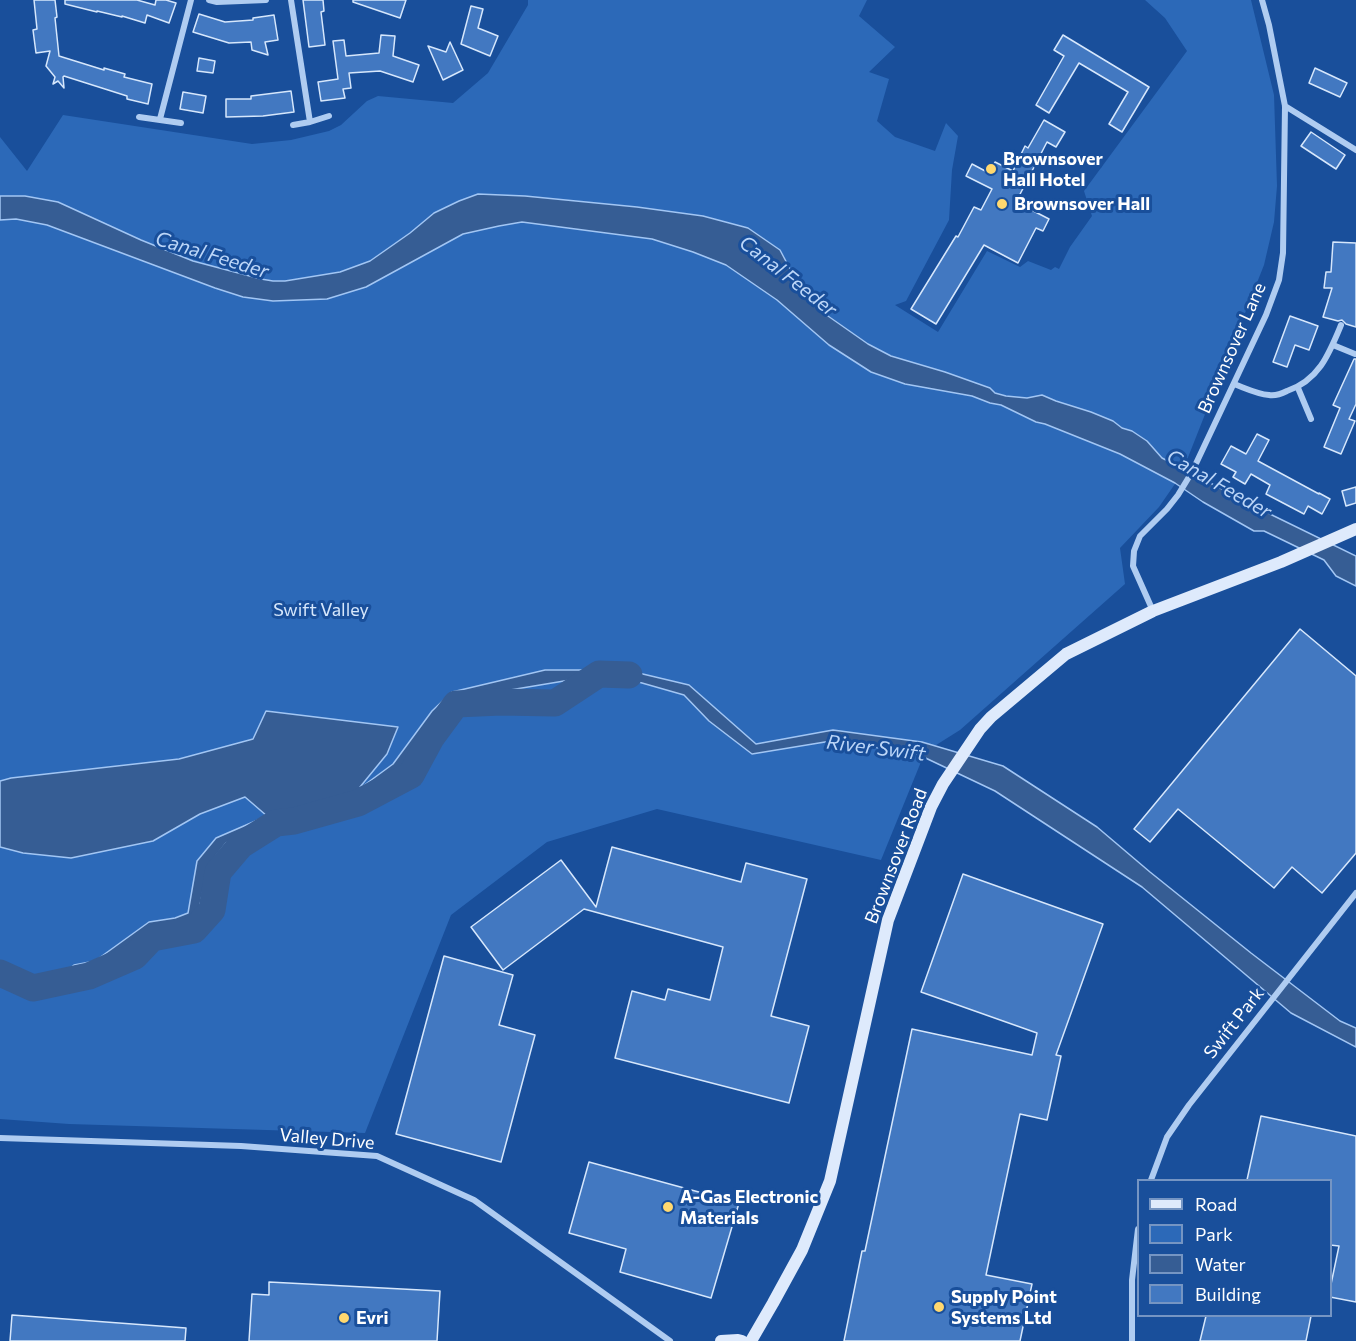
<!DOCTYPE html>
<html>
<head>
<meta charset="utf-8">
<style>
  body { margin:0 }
  #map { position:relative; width:1356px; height:1341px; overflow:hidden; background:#194f9b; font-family:Commissioner,sans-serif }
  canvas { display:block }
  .legend { position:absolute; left:1137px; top:1179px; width:195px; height:138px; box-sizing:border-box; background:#194f9b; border:2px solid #7595c3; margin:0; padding:8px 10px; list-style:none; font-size:18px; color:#fff }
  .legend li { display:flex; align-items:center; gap:12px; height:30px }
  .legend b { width:30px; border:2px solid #7595c3 }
</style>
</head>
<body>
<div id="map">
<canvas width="1356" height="1341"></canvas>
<ul class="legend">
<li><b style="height:8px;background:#deeafc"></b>Road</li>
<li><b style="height:16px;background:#2c69b8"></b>Park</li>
<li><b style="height:16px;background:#365d94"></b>Water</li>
<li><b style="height:16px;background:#4278c1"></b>Building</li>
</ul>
</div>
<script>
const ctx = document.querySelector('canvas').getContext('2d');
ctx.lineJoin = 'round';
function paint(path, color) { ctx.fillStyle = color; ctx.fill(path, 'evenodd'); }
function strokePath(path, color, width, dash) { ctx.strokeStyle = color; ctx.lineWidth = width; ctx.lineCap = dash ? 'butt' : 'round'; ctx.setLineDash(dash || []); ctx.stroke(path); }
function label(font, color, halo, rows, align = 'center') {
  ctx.font = font + ' Commissioner,sans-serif'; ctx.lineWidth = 6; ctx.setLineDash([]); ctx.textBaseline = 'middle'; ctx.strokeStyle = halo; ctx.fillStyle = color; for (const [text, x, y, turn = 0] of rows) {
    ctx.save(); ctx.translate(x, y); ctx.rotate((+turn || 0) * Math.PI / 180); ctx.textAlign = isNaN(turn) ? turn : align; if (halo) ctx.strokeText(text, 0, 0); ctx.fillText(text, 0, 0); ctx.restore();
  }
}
const green = new Path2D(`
  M528 0H867L859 16 895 47 869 72 889 79 877 121 895 137 935 151 946 123 958 136 952 170 949 220 906 301 895 305 938 332 987 251 1020 267 1028 261 1051 270 1055 267 1059 269 1070 247 1092 216 1084 191 1187 51 1165 18 1145 0H1251L1274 95 1277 186 1274 222 1264 265 1183 470 1162 458 1147 441 1132 431 1122 428 1113 421 1091 412 1056 401 1042 395 1027 398 1006 396 995 393 945 372 891 356 868 344 828 315 798 284 780 250 748 228 703 216 637 207 525 196 478 194 459 201 434 213 410 233 370 261 340 272 285 281H273L248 276 193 261 141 240 58 202 25 196 206 273 306 290 479 214 701 235 861 350 1123 442 1177 481 1159 507 1120 548 1125 584 960 730 925 752 881 860 657 809 547 842 451 915 365 1133 69 1124 0 1119V137L27 171 63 115 252 144 291 140 329 131 341 125 367 101 378 96 453 103 488 73 528 5Z`);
const water = new Path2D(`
  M478 194 525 196 637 207 703 216 748 228 780 250 798 284 828 316 868 344 891 356 945 372 990 388 995 393 1006 396 1027 398 1042 395 1056 401 1091 412 1113 421 1122 428 1132 431 1147 441 1162 458 1274 516 1356 556V586L1336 576 1324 560 1264 531H1254L1203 502 1175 483 1120 454 1045 424 1036 422 1001 405 990 403 972 396 905 384 871 372 829 345 777 300 726 265 693 252 652 239 522 222 499 226 463 234 366 287 327 299 273 301 243 297 215 288 47 225 16 219 0 220V196H25L58 202 141 240 193 261 261 279 273 281H285L340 272 370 261 410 233 434 213 459 201Z
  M545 670H626L689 685 756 744 833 730 922 742 1003 766 1097 827 1150 872 1251 953 1340 1021 1356 1028V1047L1291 1013 1142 887 995 791 915 753 831 741 752 754 709 721 684 695 635 681 588 677 462 698 449 709 402 773 363 797 294 815V821L276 823 271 819 226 843 208 866 199 910 192 921 154 932 136 951 73 976 61 985 20 986 0 978V969L22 978H57L74 965 95 961 149 922 175 918 188 913 197 861 216 838 267 816 245 797 200 814 153 841 71 858 23 853 0 847V781L11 778 179 759 253 739 266 711 398 727 387 754 360 787 363 786 393 764 432 711 452 692Z`);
const river = new Path2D(`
  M0 973 33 988 89 976 135 956 152 938 194 930 212 910 218 872 241 845 276 823 294 821 358 803 411 775 431 738 456 704 501 702 555 703 599 674 629 675`);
const building = new Path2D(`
  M34 0H55L57 17 55 18 59 56 104 70V68L125 74 124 77 152 84 148 104 127 99V96L64 76 63 77 64 88 58 81 53 84 55 77 46 66 50 51 36 53 33 30 37 29Z
  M65 0H137L155 5 156 0H166L176 3 169 23 147 15 145 23 122 16V17L97 11V12L65 4Z
  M303 0H323L324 11 321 12 325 45 309 47Z
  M353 0H406L400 18 353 2Z
  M471 6 483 9 478 28 498 36 490 56 461 44Z
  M199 14 225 22 253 20V18L274 15 278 40 265 42 268 55 252 50 251 42 229 43 193 32Z
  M381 35 395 36 393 56 419 65 413 82 380 71 349 73 351 88 343 89 345 98 321 101 318 82 338 79 333 41 344 40 346 56 379 53Z
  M1063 35 1149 87 1122 132 1109 124 1128 92 1079 63 1049 113 1036 105 1064 56 1054 50Z
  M450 42 463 70 443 80 428 46 446 52Z
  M199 58 215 61 213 73 197 71Z
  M1315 68 1347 83 1340 97 1309 83Z
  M291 91 294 112 263 116 226 117V99H251V96Z
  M183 92 206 96 203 113 180 109Z
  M1044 120 1065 132 1056 147 1047 142 1016 202 1049 219 1043 231 1036 228 1018 263 984 245 936 324 911 309 956 236 958 237 974 207 981 210 992 189 966 176 972 164 989 173 995 162 1013 171 1025 146 1028 148Z
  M1311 132 1345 155 1336 169 1301 146Z
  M1333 242 1356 243V327L1346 324 1342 320 1338 321 1323 317 1332 288H1324L1326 272H1331Z
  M1290 316 1318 326 1309 350 1295 345 1287 367 1273 362Z
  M1354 359H1356V404L1349 419 1355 421 1341 454 1324 447 1340 408 1333 405Z
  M1257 434 1269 440 1258 461 1319 494V493L1330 499 1322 514 1308 506 1304 514 1266 494 1270 485 1251 474 1245 484 1233 477 1236 472 1221 464 1231 446 1246 454Z
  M1356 487V503L1346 506 1342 491Z
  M1300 629 1356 676V853L1322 893 1292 867 1274 888 1178 809 1150 842 1134 829Z
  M612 847 741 882 746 863 807 879 771 1016 809 1026 789 1103 615 1058 632 991 665 1000 668 989 710 1000 723 947 584 909 503 970 471 927 561 860 596 907Z
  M963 874 1103 924 1056 1055 1061 1056 1047 1120 1020 1114 986 1275 1032 1284 1020 1341H844L862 1251H865L912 1029 1032 1055 1037 1033 921 992Z
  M444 956 513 975 499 1025 535 1035 501 1162 396 1134Z
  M1261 1116 1356 1136V1302L1330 1297V1289L1339 1246 1330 1245V1180H1247Z
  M589 1162 739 1203 711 1298 620 1272 626 1249 569 1233Z
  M269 1282 440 1291 437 1341H249L252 1294 269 1295Z
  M12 1315 186 1328 185 1341H10Z
  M1206 1316H1311L1306 1341H1200Z`);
const street = new Path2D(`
  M209 0 217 2 266 0
  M291 0 310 122
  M1285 106 1356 150
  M139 117 181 123
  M160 119 191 0
  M293 125 310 122 329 116
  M1333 345 1355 354
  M1234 384C1245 388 1257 394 1269 395 1275 396 1281 394 1287 391 1319 380 1329 354 1341 325
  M1298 388 1311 419
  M1153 611 1133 566 1134 551 1140 536 1167 509 1178 495 1192 472 1266 315 1279 280 1283 253 1285 106 1269 25 1262 0
  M0 1138 241 1146 377 1156 474 1200 670 1341
  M1151 1180 1167 1137 1189 1105 1356 893
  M1132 1341V1280L1138 1229`);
const secondary = new Path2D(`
  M721 1341 738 1340 742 1341
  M751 1341 773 1303 802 1250 830 1181 888 920 931 807 943 784 980 729 991 717 1066 654 1153 611 1281 562 1356 529`);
const markers = [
  [991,169,6,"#ffd86f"],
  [1002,204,6,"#ffd86f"],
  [668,1207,6,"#ffd86f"],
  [939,1307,6,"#ffd86f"],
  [344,1318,6,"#ffd86f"]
];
const poiNames = [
  ["Brownsover",1003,159],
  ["Hall Hotel",1003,180],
  ["Brownsover Hall",1014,204],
  ["A-Gas Electronic",680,1197],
  ["Materials",680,1218],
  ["Supply Point",951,1297],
  ["Systems Ltd",951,1318],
  ["Evri",356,1318]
];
const streetNames = [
  ["Brownsover Lane",1232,348,-66],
  ["Brownsover Road",896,856,-69],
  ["Swift Park",1234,1023,-52],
  ["Valley Drive",327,1139,5]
];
const parkNames = [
  ["Swift Valley",321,610]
];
const waterNames = [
  ["Canal Feeder",212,255,17],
  ["Canal Feeder",788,276,38],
  ["Canal Feeder",1219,484,30],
  ["River Swift",876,748,7]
];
paint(green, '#2c69b8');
paint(water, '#365d94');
strokePath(water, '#a2c6f4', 1.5);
strokePath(river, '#365d94', 27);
paint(building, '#4278c1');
strokePath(building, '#d6e7fc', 1.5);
strokePath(street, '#afccf1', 6);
strokePath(secondary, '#deeafc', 12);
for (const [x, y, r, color] of markers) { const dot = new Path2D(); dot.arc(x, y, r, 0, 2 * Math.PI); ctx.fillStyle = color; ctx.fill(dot); strokePath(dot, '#194f9b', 2); }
label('bold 18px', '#fff', '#194f9b', poiNames, 'left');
label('18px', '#fff', '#194f9b', streetNames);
label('18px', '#d6e7fc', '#194f9b', parkNames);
label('italic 20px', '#bcd6f8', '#194f9b', waterNames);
</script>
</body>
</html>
